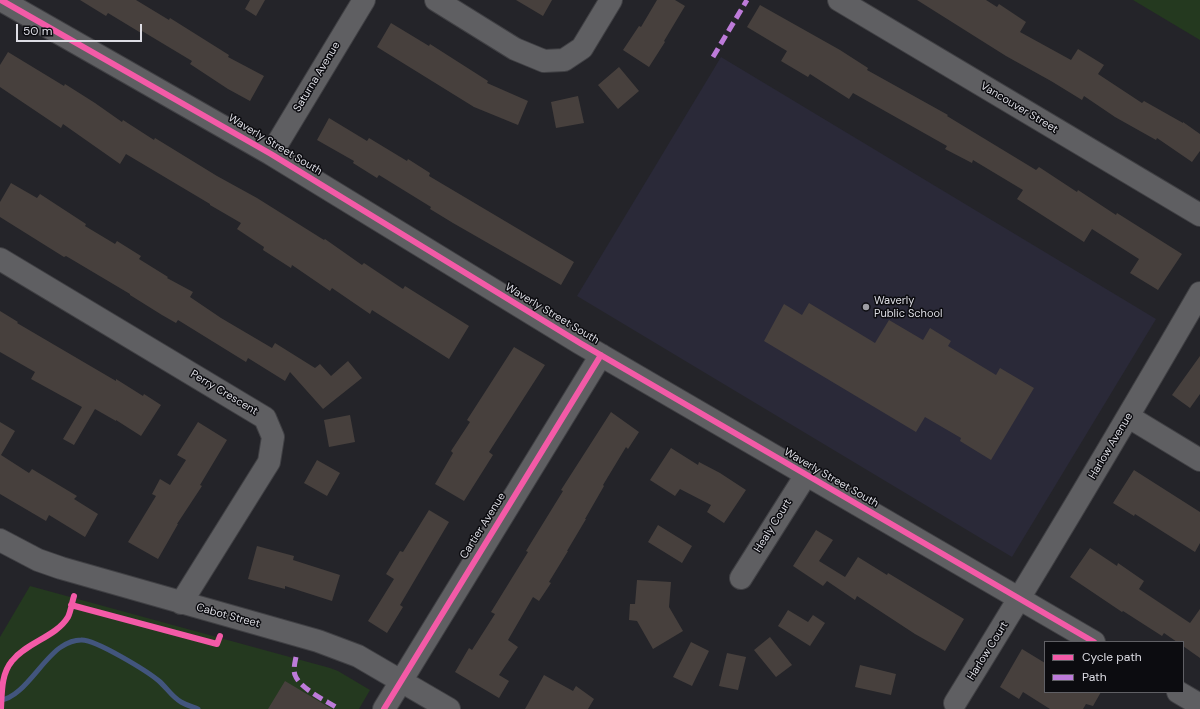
<!DOCTYPE html>
<html>
<head>
<meta charset="utf-8">
<style>
  body { margin:0 }
  #map { position:relative; width:1200px; height:709px; overflow:hidden; background:#242429; font-family:"DM Sans",sans-serif }
  canvas { display:block }
  .legend { position:absolute; left:1044px; top:641px; width:140px; height:52px; box-sizing:border-box; background:#0c0c10; border:1px solid #606065; margin:0; padding:5px 7px; list-style:none; font-size:12px; color:#dedee5 }
  .legend li { display:flex; align-items:center; gap:8px; height:20px }
  .legend b { width:20px; border:1px solid #606065 }
  .scale { position:absolute; left:16px; top:24px; width:126px; height:18px; box-sizing:border-box; border:2px solid #dedee5; border-top:0; padding-left:5px; font-size:12px; line-height:14px; white-space:nowrap; color:#dedee5; -webkit-text-stroke:3px #0c0c10; paint-order:stroke }
</style>
</head>
<body>
<div id="map">
<canvas width="1200" height="709"></canvas>
<ul class="legend">
<li><b style="height:5px;background:#f35aa7"></b>Cycle path</li>
<li><b style="height:5px;background:#bd7bd9"></b>Path</li>
</ul>
<div class="scale">50 m</div>
</div>
<script>
const ctx = document.querySelector('canvas').getContext('2d');
ctx.lineJoin = 'round';
function paint(path, color) { ctx.fillStyle = color; ctx.fill(path, 'evenodd'); }
function strokePath(path, color, width, dash) { ctx.strokeStyle = color; ctx.lineWidth = width; ctx.lineCap = dash ? 'butt' : 'round'; ctx.setLineDash(dash || []); ctx.stroke(path); }
function label(font, color, halo, rows, align = 'center') {
  ctx.font = font + ' "DM Sans",sans-serif'; ctx.lineWidth = 3; ctx.setLineDash([]); ctx.textBaseline = 'middle'; ctx.strokeStyle = halo; ctx.fillStyle = color; for (const [text, x, y, turn = 0] of rows) {
    ctx.save(); ctx.translate(x, y); ctx.rotate((+turn || 0) * Math.PI / 180); ctx.textAlign = isNaN(turn) ? turn : align; if (halo) ctx.strokeText(text, 0, 0); ctx.fillText(text, 0, 0); ctx.restore();
  }
}
const built = new Path2D(`
  M721 57 1156 319 1012 557 577 296Z`);
const green = new Path2D(`
  M1133 0H1200V40Z
  M30 586 330 668 338 671 370 690 359 709H0V637Z`);
const stream = new Path2D(`
  M0 700C22 699 42 659 61 647 67 643 74 640 81 640 95 639 147 671 159 681 167 688 172 697 181 702 186 705 193 707 198 709`);
const building = new Path2D(`
  M80 0H136L169 20 170 18 229 55 228 57 264 76 250 101 228 89 190 64 192 61 142 31 141 33 108 13 106 16Z
  M250 0H265L256 16 245 9Z
  M516 0H552L543 16Z
  M657 0H675L685 6 664 41 665 42 649 67 623 50 639 26 641 27Z
  M917 0H986L997 7 999 4 1026 22 1020 32 1071 60 1078 49 1104 65 1098 74 1142 103 1144 101 1183 123V122L1200 134V151L1192 162 1157 138 1156 140 1115 117 1084 96 1082 100 1051 81 1006 56Z
  M760 5 840 50 868 68 867 70 948 115 947 116 1036 170 1039 167 1077 192 1078 190 1116 215 1117 213 1182 254 1158 290 1130 273 1139 259 1092 229 1084 242 1017 199 1023 190 973 160 972 163 945 149 947 146 853 93 849 99 810 74 808 77 781 61 787 51 747 27Z
  M391 23 429 46 430 44 488 81 487 83 528 101 518 125 474 107 377 47Z
  M8 52 64 86 65 84 95 103 122 122 123 120 154 140 155 138 217 176 257 198 324 240 325 239 362 265 364 263 403 289 405 286 469 326 449 359 372 310 370 314 332 288 330 291 292 265 291 268 263 250 264 247 237 229 241 223 210 205V204L126 154 120 164 63 124 61 128 0 87V65Z
  M619 67 639 91 618 109 598 85Z
  M578 96 584 123 556 128 551 102Z
  M329 118 367 141 369 138 407 161 408 159 430 173 429 176 574 262 561 285 453 223 430 209 431 207 379 175 377 178 353 163 354 161 317 140Z
  M11 183 37 198 40 194 86 224 85 226 115 244 117 241 141 256 139 259 168 277 167 278 193 292 190 297 221 318 272 348 275 343 315 368 320 364 331 376 348 361 362 378 323 409 290 372 285 381 248 358 246 362 178 320 176 323 162 315 130 295V294L66 256 64 257 0 217V202Z
  M809 303 875 343 889 320 923 340 930 328 951 341 948 346 996 375 1000 368 1034 388 991 460 960 441 961 438 925 417 916 432 764 341 784 304 802 315Z
  M0 311 18 322 17 323 116 381V379L143 396 144 394 161 405 141 436 116 420V421L95 409 74 445 63 439 82 407 31 379 35 372 0 352Z
  M514 347 545 365 489 452 493 455 464 501 435 484 453 453 451 451 470 422 467 420Z
  M1200 356V394L1190 408 1172 395Z
  M611 412 639 432 628 449 626 447 603 485 604 486 585 519H586L567 551H568L549 582 551 583 539 601 533 597 508 640 518 647 499 675 509 681 499 698 455 672 469 648 472 650 495 614 491 612 528 552 526 551 563 491 561 490Z
  M350 415 355 442 329 447 324 420Z
  M0 422 15 431 1 455 29 473 32 469 77 496 74 499 98 514 85 537 49 515 46 521 0 494Z
  M198 422 227 440 200 485 202 486 177 524H178L158 559 128 542 156 496 152 494 160 479 170 485 186 460 177 455Z
  M671 448 698 465 699 462 720 473 746 490 724 523 707 512 711 505 680 489 675 496 650 480Z
  M317 460 340 473 327 496 304 483Z
  M1134 470 1200 512V543L1195 552 1135 514 1134 516 1113 503Z
  M429 510 449 522 400 605 403 607 387 633 368 621 394 579 386 574 400 551 403 552Z
  M658 525 692 546 682 563 648 542Z
  M816 530 833 540 819 561 845 577 858 557 887 575 888 573 964 619 945 651 915 634 857 596 855 600 827 581 823 586 793 566Z
  M257 546 294 556 293 560 340 575 332 601 285 586V589L248 579Z
  M1090 548 1117 566 1118 563 1144 581 1139 589 1190 623 1200 609V658L1183 646V642H1177L1164 633 1162 636 1123 611 1122 612 1070 577Z
  M637 580 671 582 669 607 683 631 653 649 637 621 629 620 630 604H635Z
  M788 610 808 622 813 615 825 623 810 646 778 626Z
  M770 637 792 665 776 677 754 650Z
  M691 642 709 651 692 686 673 677Z
  M1022 649 1045 663V692H1101L1093 706 1086 704 1083 709H1050L1023 692 1019 699 1000 687Z
  M727 653 746 657 738 690 719 686Z
  M860 665 896 674 891 695 855 687Z
  M544 675 573 691 576 686 594 699 588 709H525Z
  M285 681 332 709H268Z`);
const minor = new Path2D(`
  M1 0 271 154 580 343 1094 642
  M436 0 515 49 544 61 564 60 582 48 611 0
  M839 0 1200 215
  M271 154 364 0
  M0 259 265 418 273 437 269 462 181 603
  M1129 417 1200 460
  M0 540 38 560 61 568 318 641 358 656 449 709
  M741 578 806 475
  M1178 692 1200 705
  M955 703C1039 567 1120 431 1200 293
  M384 709 601 355`);
const quiet = new Path2D(`
  M713 57 747 0
  M296 657C295 662 293 670 295 675 300 689 327 701 339 709`);
const cycleway = new Path2D(`
  M1 0 271 154 580 343 1094 642
  M71 605 217 644 220 636
  M1 709C2 693 1 674 12 661 27 642 56 637 68 617 71 611 72 602 74 596
  M384 709 601 355`);
const markers = [
  [866,307,4,"#9d9da3"]
];
const streetNames = [
  ["Saturna Avenue",317,77,-59],
  ["Vancouver Street",1019,108,31],
  ["Waverly Street South",275,145,31],
  ["Waverly Street South",552,314,31],
  ["Perry Crescent",224,393,31],
  ["Harlow Avenue",1111,446,-59],
  ["Waverly Street South",831,478,30],
  ["Cartier Avenue",483,526,-58],
  ["Healy Court",773,526,-58],
  ["Cabot Street",228,616,15],
  ["Harlow Court",988,651,-58]
];
const poiNames = [
  ["Waverly",874,301],
  ["Public School",874,314]
];
paint(built, '#2a2938');
paint(green, '#24391f');
strokePath(stream, '#42557d', 5);
paint(building, '#47403d');
strokePath(minor, '#404044', 24);
strokePath(minor, '#5f5f62', 22);
strokePath(quiet, '#bd7bd9', 5, [10, 5]);
strokePath(cycleway, '#f35aa7', 6);
for (const [x, y, r, color] of markers) { const dot = new Path2D(); dot.arc(x, y, r, 0, 2 * Math.PI); ctx.fillStyle = color; ctx.fill(dot); strokePath(dot, '#0c0c10', 1.5); }
label('11px', '#dedee5', '#0c0c10', streetNames);
label('11px', '#dedee5', '#0c0c10', poiNames, 'left');
</script>
</body>
</html>
